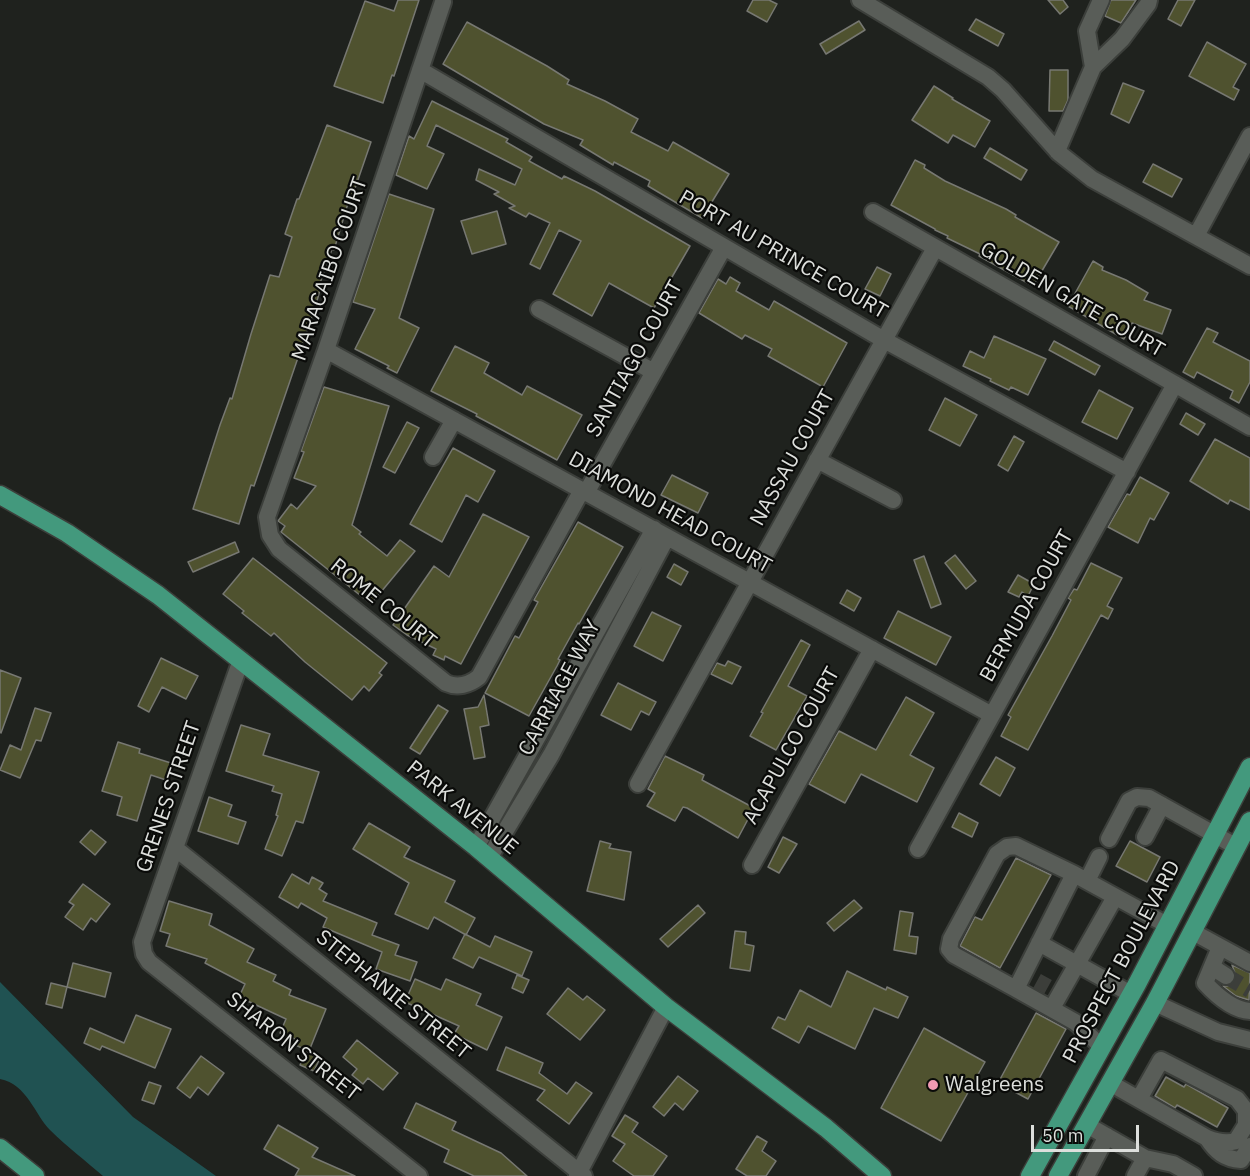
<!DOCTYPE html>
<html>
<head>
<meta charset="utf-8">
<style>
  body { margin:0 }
  #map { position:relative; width:1250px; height:1176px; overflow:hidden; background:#1f221e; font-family:"IBM Plex Sans",sans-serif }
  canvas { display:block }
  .scale { position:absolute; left:1031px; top:1125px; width:108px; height:27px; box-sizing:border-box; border:3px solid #dddfdc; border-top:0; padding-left:8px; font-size:18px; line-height:21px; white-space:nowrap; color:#dddfdc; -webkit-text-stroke:4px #0a0b09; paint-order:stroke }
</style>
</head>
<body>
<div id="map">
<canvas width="1250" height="1176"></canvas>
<div class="scale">50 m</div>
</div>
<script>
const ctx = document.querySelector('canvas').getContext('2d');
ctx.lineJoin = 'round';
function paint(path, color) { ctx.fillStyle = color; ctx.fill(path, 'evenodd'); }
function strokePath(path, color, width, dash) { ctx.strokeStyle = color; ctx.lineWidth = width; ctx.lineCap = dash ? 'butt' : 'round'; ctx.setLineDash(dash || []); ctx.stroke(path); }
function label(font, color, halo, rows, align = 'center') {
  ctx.font = font + ' "IBM Plex Sans",sans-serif'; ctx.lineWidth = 4.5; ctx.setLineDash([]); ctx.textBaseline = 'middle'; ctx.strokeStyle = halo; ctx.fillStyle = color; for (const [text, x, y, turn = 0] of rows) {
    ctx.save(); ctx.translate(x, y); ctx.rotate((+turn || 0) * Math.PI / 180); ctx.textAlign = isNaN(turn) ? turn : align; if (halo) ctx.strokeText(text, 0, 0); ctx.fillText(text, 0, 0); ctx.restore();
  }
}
const water = new Path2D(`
  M0 982 133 1117 216 1176H103C86 1161 67 1147 50 1130 35 1115 27 1084 0 1079Z`);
const building = new Path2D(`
  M398 0H419L394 76 392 75 383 103 334 86 365 1 394 11Z
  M753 0H769L777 4 767 22 747 11Z
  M1048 0H1063L1068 7 1060 14Z
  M1111 0H1136L1121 23 1105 16Z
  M1178 0H1195L1181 26 1168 19Z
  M976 19 1004 34 998 46 969 30Z
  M859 21 865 30 826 54 820 44Z
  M467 22 547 66 569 80 567 84 605 101 638 119 631 132 668 151 673 142 729 174 702 218 648 186 650 181 614 162 613 165 580 145 583 140 544 124 443 64Z
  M1207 42 1246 64 1233 87 1239 90 1234 100 1189 76Z
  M1050 70H1068V100L1063 111H1049Z
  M1123 83 1144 91 1129 123 1111 114Z
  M934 86 953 98 952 99 990 121 975 147 953 135 948 143 912 120Z
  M432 101 508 139 506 142 532 157 529 161 562 179 564 176 595 191 690 246 654 308 609 283 592 316 553 294 581 241 559 230 540 269 530 264 550 223 529 213 526 217 509 208 515 206 494 194 499 192 476 180 479 169 515 185 522 169 436 125 427 146 444 154 427 189 396 175 409 136 414 139Z
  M327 125 371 142 351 200H349L334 250 332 249 318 289 320 290 315 308 254 486 251 485 239 524 193 509 220 425 230 398 232 399 251 334 270 275 279 277 292 237 285 234 297 199H299Z
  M990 148 1027 170 1021 180 984 158Z
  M915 160 925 165 924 168 945 181 1006 209 1016 215 1015 217 1059 242 1033 286 979 256 980 254 947 238 948 236 935 230V229L891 205Z
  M1153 164 1182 179 1172 197 1143 182Z
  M389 194 434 209 399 318 419 328 397 373 387 368 389 366 355 349 375 309 353 302Z
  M497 211 506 244 472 254 461 221Z
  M1093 261 1103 267 1102 270 1126 280 1148 293 1144 300 1171 310 1162 334 1132 323 1124 339 1068 306Z
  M877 267 891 274 880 296 865 289Z
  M730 277 740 283 736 291 769 310 774 301 847 343 823 387 768 356 772 349 745 335 742 339 699 313 718 279 726 284Z
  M1207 328 1218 333 1213 342 1250 361V382L1239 403 1230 398 1233 391 1197 372 1194 378 1183 372Z
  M994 336 1046 359 1028 395 1011 387 1009 390 990 381 991 379 963 366 970 351 984 358Z
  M1054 341 1100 366 1095 375 1049 350Z
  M455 346 489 363 484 373 522 395 527 386 582 415 557 460 493 425 476 416 477 414 431 391Z
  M324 387 389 406 352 525 361 532 359 534 387 556 400 540 415 551 371 604 281 532 285 526 278 521 291 504 297 509 316 486 294 478 304 452 301 451Z
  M1099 390 1133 408 1117 439 1082 422Z
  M945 398 977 415 960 446 929 430Z
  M1186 413 1205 424 1198 435 1180 424Z
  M407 422 419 428 395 473 383 467Z
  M1014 436 1024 442 1008 471 998 465Z
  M1215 439 1250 458V510L1230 500 1228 504 1190 481Z
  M453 448 495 471 478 502 466 495 442 542 410 524Z
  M672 475 708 493 698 513 661 495Z
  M1140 477 1169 493 1154 520 1150 518 1138 543 1108 527 1127 494 1130 495Z
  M483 514 529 537 461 664 445 656 444 660 433 655 436 649 407 635 393 625 434 566 449 577Z
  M578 522 623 547 579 624 578 623 558 659 560 660 557 666 529 716 485 693 515 636 519 638 538 602 534 600Z
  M235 542 239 552 193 572 188 562Z
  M955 555 976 581 966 589 945 563Z
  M924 556 941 604 931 608 914 560Z
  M253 558 387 663 379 673 382 675 369 691 364 686 352 700 305 662 274 633 271 636 242 613 244 611 223 594Z
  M1091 563 1122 578 1107 606 1113 609 1108 619 1101 615 1028 750 1001 736 1011 717 1008 715 1052 636 1071 600 1068 598 1074 589 1077 590Z
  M674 564 688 572 681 585 667 577Z
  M1018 575 1034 584 1028 596 1022 592 1019 597 1008 592Z
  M847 590 861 598 854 611 840 603Z
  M898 611 951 637 936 665 884 638Z
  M652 612 681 626 663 661 634 646Z
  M801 640 810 645 788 686 807 696 776 750 750 736 763 713 761 712Z
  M161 658 198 676 186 699 162 687 149 712 138 706Z
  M728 661 741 667 732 684 711 674 717 663 725 666Z
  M0 670 21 678 1 733 0 732Z
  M618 683 656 702 649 715 641 711 631 730 601 715Z
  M484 695 489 725 480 727 485 757 474 759 464 709 478 707Z
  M906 697 934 713 910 755 934 768 917 802 861 774 845 803 809 784 839 731 876 750Z
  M438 705 448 711 420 754 410 748Z
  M35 708 51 713 41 741 36 740 20 778 0 770 10 745 21 750Z
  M241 725 270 734 263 755 319 772 303 823 296 821 282 856 265 849 278 816 276 815 282 794 272 791 274 786 226 771Z
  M118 742 140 749 139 753 171 763 166 780 151 775 137 821 117 815 122 797 102 791Z
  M665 756 704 775 702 780 754 808 738 838 687 808 683 807 675 821 647 806 655 793 648 789Z
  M996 757 1015 768 1000 796 980 784Z
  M209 797 232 805 228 816 246 822 238 844 198 831Z
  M959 813 978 823 972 837 952 827Z
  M369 823 410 847 404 857 455 881 445 902 475 918 466 935 434 917 428 929 395 914 409 883 353 849Z
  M91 830 106 842 95 855 80 842Z
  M783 837 797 844 779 873 768 867Z
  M600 841 611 844 609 848 631 852 624 900 587 891Z
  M1130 841 1160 857 1147 882 1116 866Z
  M1016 858 1051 875 1000 968 960 946 975 917 982 920Z
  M292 874 309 884 312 877 323 883 319 889 327 894 323 901 377 923 372 935 399 945 395 955 417 962 410 981 376 969 382 952 323 927 327 918 301 903 298 908 279 897Z
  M83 884 110 904 96 922 91 918 83 930 65 917 74 905 69 902Z
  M854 900 862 908 834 931 827 923Z
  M169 901 212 914 209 925 254 949 247 962 276 975 273 981 291 990 289 995 326 1009 309 1051 293 1044 295 1039 280 1033 286 1019 239 997 245 984 205 963 207 959 166 946 170 934 160 931Z
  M698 905 705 913 668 947 660 939Z
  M900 911 913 913 909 936 918 937 916 954 894 950Z
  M735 931 746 932 745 944 754 946 750 971 730 968Z
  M465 934 490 947 495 936 532 952 522 976 479 957 473 968 453 958Z
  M73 963 111 973 105 997 67 987 62 1008 46 1004 51 983 67 987Z
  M1232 965 1250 973 1249 1000 1236 996 1223 986H1230L1235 981 1236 976Z
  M847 971 886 990 887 987 908 997 898 1018 874 1008 855 1049 808 1026 799 1043 772 1028 778 1017 785 1020 800 990 831 1007Z
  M517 975 529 980 523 993 512 988Z
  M415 979 441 990 446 979 481 994 476 1005 502 1017 487 1050 454 1034 459 1026 405 1002Z
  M568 988 583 1000 587 996 605 1010 580 1040 547 1014Z
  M1036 1013 1066 1029 1028 1099 998 1083Z
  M136 1015 171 1029 155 1068 102 1046 100 1050 84 1043 90 1028 124 1043Z
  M924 1028 985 1062 941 1141 881 1108Z
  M357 1040 398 1073 383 1090 368 1078 363 1084 352 1075 357 1069 343 1057Z
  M506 1047 543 1063 539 1073 567 1094 576 1082 592 1093 569 1124 537 1100 545 1090 497 1070Z
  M306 1052 320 1058 314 1071 300 1065Z
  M201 1056 224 1073 208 1095 198 1087 190 1098 177 1088Z
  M678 1076 698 1091 683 1110 675 1103 664 1116 653 1107Z
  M1166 1077 1184 1087 1186 1084 1228 1108 1217 1127 1177 1105 1175 1108 1155 1096Z
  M149 1082 161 1086 154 1104 142 1100Z
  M416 1103 456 1122 452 1130 501 1153 527 1176H474L444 1162 449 1150 404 1128Z
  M625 1115 638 1123 632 1132 667 1156 653 1176H634L613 1161 625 1144 612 1136Z
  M278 1125 318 1148 312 1157 355 1176H295L299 1169 264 1149Z
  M757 1136 767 1142 762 1151 776 1161 766 1176H747L736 1169Z`);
const minorTunnel = new Path2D(`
  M1226 976 1250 990
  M1037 981 1048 987`);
const minor = new Path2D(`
  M860 0 988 77 1003 90 1059 153 1092 179 1250 266
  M443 2 326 350 267 517 270 535 279 549 446 683C457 688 469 685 479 677L582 490
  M1093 67 1122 39 1148 4 1149 0
  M420 70 884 340 1127 472
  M1057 151 1093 67 1087 31 1101 0
  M873 212 1250 427
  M1196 236 1250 136
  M539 309 654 372
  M326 350 992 715
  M433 457 454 420
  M817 460 893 500
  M586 493 724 247
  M241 660 142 942 144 954 149 962 419 1176
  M638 784 935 248
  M1145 837 1162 805
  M1109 839 1129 801 1137 797 1149 798 1237 847
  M476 847 654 529
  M175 848 584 1176
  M918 849 1175 384
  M489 858 551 755 667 537
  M752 865 872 649
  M1087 881 1099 857
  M1193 932 1250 963
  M1039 943 1131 994
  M1220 947 1205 983C1216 995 1233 1010 1250 1011
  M1212 967 1226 976
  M1016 989 954 955 949 949 951 939 997 854 1007 847 1016 846 1074 874
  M1155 1003 1218 1032 1250 1040
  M1052 1008 1115 897
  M1102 1047 1075 1022 1016 989 1074 874 1167 925
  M1110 1083 1207 1138C1216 1152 1225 1159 1241 1160L1250 1146
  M1139 1099 1161 1060 1237 1099 1250 1116
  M1087 1125 1145 1158 1173 1164 1194 1176
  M1207 1138C1217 1142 1226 1144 1236 1141L1246 1125V1110
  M577 1176 666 1007
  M1086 1176 1107 1136
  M1135 1176 1145 1158`);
const major = new Path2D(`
  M0 495 67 533 158 595 476 847 666 1007 826 1128 882 1176
  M0 1148 35 1176
  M1030 1176 1137 984 1250 767
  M1058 1176 1155 1003 1250 821`);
const markers = [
  [933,1085,6,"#f19ab3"]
];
const streetNames = [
  ["PORT AU PRINCE COURT",783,255,30],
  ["MARACAIBO COURT",330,269,-71],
  ["GOLDEN GATE COURT",1072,300,30],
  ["SANTIAGO COURT",635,359,-61],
  ["NASSAU COURT",793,458,-61],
  ["DIAMOND HEAD COURT",670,513,29],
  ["ROME COURT",383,604,39],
  ["BERMUDA COURT",1027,606,-61],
  ["CARRIAGE WAY",560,688,-62],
  ["ACAPULCO COURT",792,746,-61],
  ["GRENES STREET",169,797,-71],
  ["PARK AVENUE",462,808,39],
  ["PROSPECT BOULEVARD",1122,962,-62],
  ["STEPHANIE STREET",393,995,39],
  ["SHARON STREET",293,1047,38]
];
const poiNames = [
  ["Walgreens",945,1085]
];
paint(water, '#205252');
paint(building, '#4f522f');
strokePath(building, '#777872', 1.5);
strokePath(minorTunnel, '#3c3e3a', 16, [16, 8]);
strokePath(minor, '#3c3f3b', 20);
strokePath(major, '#3c3f3b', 21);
strokePath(minor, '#595d58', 16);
strokePath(major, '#43997d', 18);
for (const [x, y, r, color] of markers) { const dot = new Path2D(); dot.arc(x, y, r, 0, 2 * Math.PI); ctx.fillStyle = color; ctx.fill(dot); strokePath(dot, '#0a0b09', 2); }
label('21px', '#dddfdc', '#0a0b09', streetNames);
label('21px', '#dddfdc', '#0a0b09', poiNames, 'left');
</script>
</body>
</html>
